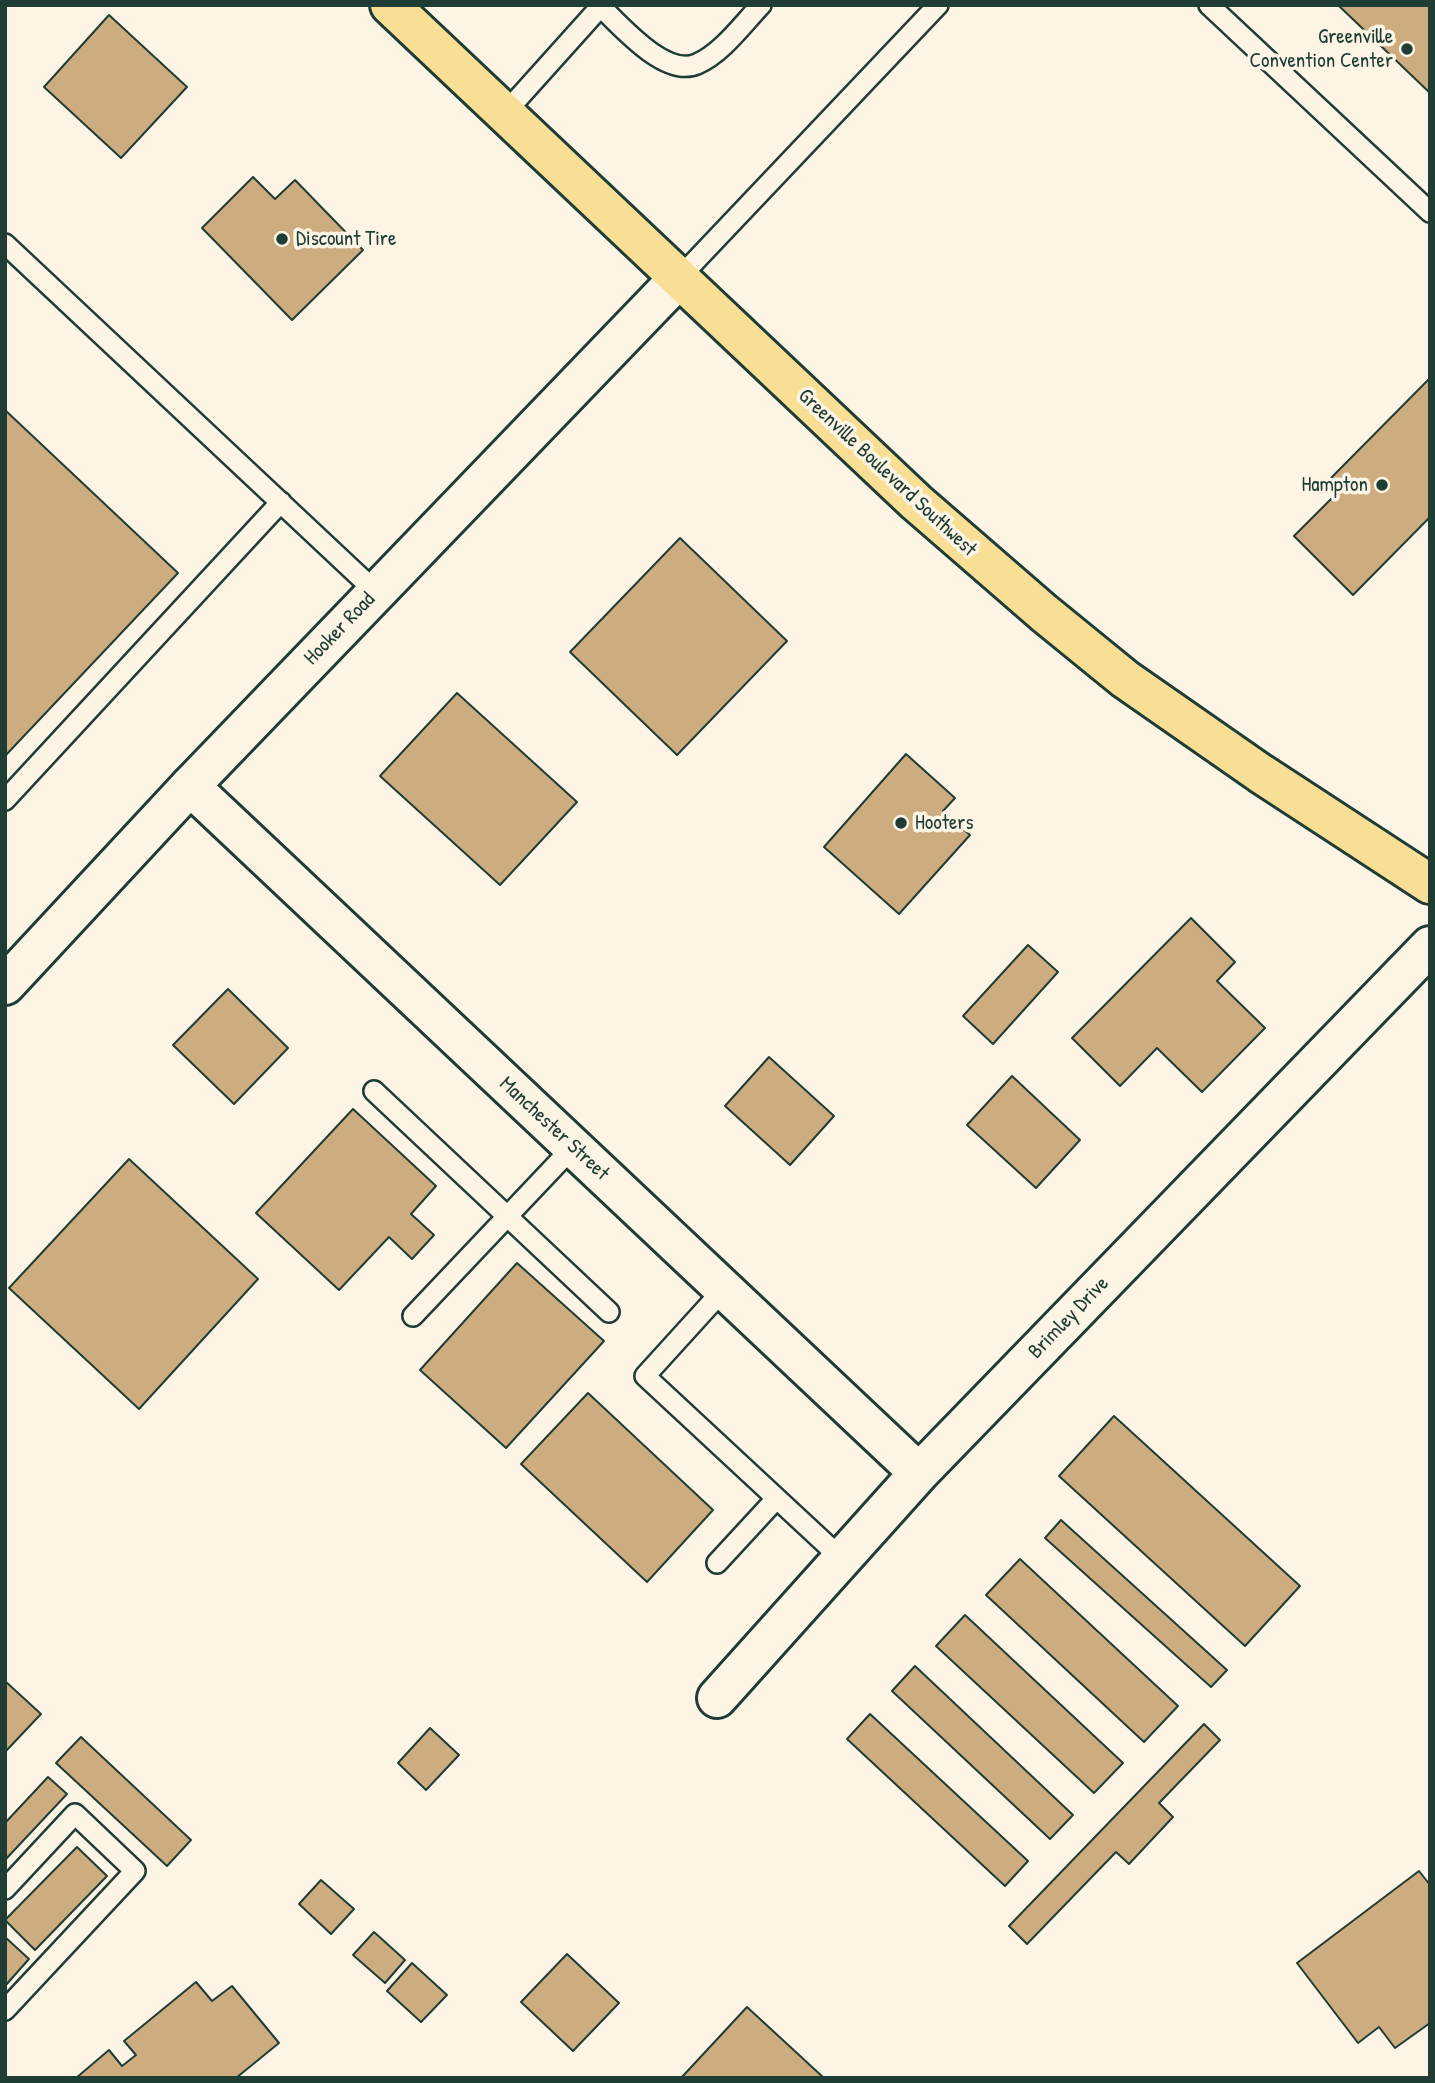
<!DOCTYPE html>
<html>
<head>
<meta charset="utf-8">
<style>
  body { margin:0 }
  #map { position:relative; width:1435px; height:2083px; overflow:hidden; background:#fcf5e5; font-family:"Patrick Hand",sans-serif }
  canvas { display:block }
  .frame { position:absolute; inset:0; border:7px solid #1f3d34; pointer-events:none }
</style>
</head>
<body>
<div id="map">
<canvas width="1435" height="2083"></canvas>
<div class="frame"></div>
</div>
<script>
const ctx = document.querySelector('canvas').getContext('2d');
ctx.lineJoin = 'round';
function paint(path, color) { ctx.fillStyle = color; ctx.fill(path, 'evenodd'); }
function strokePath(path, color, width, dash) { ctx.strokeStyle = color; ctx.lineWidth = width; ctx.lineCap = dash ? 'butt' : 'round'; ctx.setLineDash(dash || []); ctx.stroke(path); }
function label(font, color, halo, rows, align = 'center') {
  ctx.font = font + ' "Patrick Hand",sans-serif'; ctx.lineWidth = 7; ctx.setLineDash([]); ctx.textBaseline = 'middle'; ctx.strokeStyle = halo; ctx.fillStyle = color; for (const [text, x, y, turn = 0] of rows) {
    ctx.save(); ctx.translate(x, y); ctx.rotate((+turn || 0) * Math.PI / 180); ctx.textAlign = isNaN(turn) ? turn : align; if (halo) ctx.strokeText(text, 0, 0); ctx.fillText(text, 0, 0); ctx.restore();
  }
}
const building = new Path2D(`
  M1338 5H1430V93Z
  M109 15 187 87 121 158 44 87Z
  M253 177 275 199 295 180 363 250 292 320 202 228Z
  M1430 378V517L1353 595 1294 536 1339 491 1329 480Z
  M5 410 178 573 5 756Z
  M680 538 787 641 677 755 570 652Z
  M457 693 577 802 500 885 380 776Z
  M906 754 955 798 943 811 970 835 899 914 824 847Z
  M1191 918 1235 962 1217 981 1265 1028 1202 1092 1157 1048 1120 1086 1072 1038Z
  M1028 945 1058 972 993 1044 963 1016Z
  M228 989 288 1048 234 1104 173 1045Z
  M769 1057 834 1116 790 1165 725 1106Z
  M1012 1076 1080 1140 1036 1188 967 1125Z
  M353 1109 436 1186 411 1214 434 1235 412 1259 389 1237 339 1290 256 1213Z
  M129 1159 258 1279 139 1409 9 1288Z
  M517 1263 604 1341 506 1448 420 1370Z
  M588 1393 713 1510 647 1582 521 1464Z
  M1114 1416 1300 1586 1245 1646 1059 1476Z
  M1061 1520 1227 1670 1211 1687 1045 1538Z
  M1020 1559 1178 1706 1144 1742 986 1595Z
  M965 1615 1123 1763 1094 1793 936 1646Z
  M915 1666 1073 1815 1050 1839 892 1691Z
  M5 1681 41 1714 5 1752Z
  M870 1714 1028 1861 1005 1886 847 1739Z
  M1204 1724 1220 1740 1159 1803 1173 1817 1129 1864 1116 1852 1027 1944 1009 1926Z
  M430 1728 459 1755 426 1790 398 1763Z
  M81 1737 191 1840 167 1866 56 1763Z
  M48 1777 67 1794 5 1860V1823Z
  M77 1847 107 1876 35 1950 5 1920Z
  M1419 1871 1430 1885V2023L1395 2048 1379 2027 1358 2043 1297 1963Z
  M321 1880 354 1909 331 1934 299 1904Z
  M374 1932 405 1960 385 1983 353 1955Z
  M5 1937 29 1959 5 1986Z
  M567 1954 619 2003 573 2051 521 2002Z
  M412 1963 447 1995 421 2022 387 1991Z
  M196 1982 212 2001 232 1986 279 2043 236 2078H76L109 2050 122 2066 136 2055 124 2041Z
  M747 2007 824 2078H681Z`);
const service = new Path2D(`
  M599 5C620 25 665 78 697 64 722 53 742 25 761 5
  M1209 5 1430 212
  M505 113 602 5
  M5 244 376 592
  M680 277 938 5
  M5 800 281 502
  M374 1091 609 1312
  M724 1289 645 1376 842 1559
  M413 1316 573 1147
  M717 1563 776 1499
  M5 1889 75 1814 135 1871 5 2010`);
const minor = new Path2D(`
  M190 786 919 1473
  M717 1698 919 1473 1430 946`);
const secondary = new Path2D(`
  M5 985 190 786 680 277`);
const trunk = new Path2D(`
  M390 5 916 502 1044 613 1125 679 1260 773 1430 884`);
const markers = [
  [1407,49,7,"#1f3d34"],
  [282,239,7,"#1f3d34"],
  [1382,485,7,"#1f3d34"],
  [901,823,7,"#1f3d34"]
];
const poiNames = [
  ["Greenville",1393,37],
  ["Convention Center",1393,61],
  ["Discount Tire",296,239,"left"],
  ["Hampton",1368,485],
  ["Hooters",915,823,"left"]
];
const streetNames = [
  ["Greenville Boulevard Southwest",887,473,43],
  ["Hooker Road",340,629,-46],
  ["Manchester Street",554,1129,43],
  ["Brimley Drive",1069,1318,-46]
];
paint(building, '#cdac80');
strokePath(building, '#1f3d34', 2);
strokePath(service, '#1f3d34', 24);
strokePath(minor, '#1f3d34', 44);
strokePath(secondary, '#1f3d34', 44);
strokePath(trunk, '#1f3d34', 44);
strokePath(service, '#fcf5e5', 19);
strokePath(minor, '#fcf5e5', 38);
strokePath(secondary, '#fcf5e5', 38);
strokePath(trunk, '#f9df96', 38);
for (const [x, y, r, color] of markers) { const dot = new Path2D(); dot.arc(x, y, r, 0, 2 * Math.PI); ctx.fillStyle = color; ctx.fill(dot); strokePath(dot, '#fcf5e5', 2.5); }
label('21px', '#1f3d34', '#fcf5e5', poiNames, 'right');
label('21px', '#1f3d34', '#fcf5e5', streetNames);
</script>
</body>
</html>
